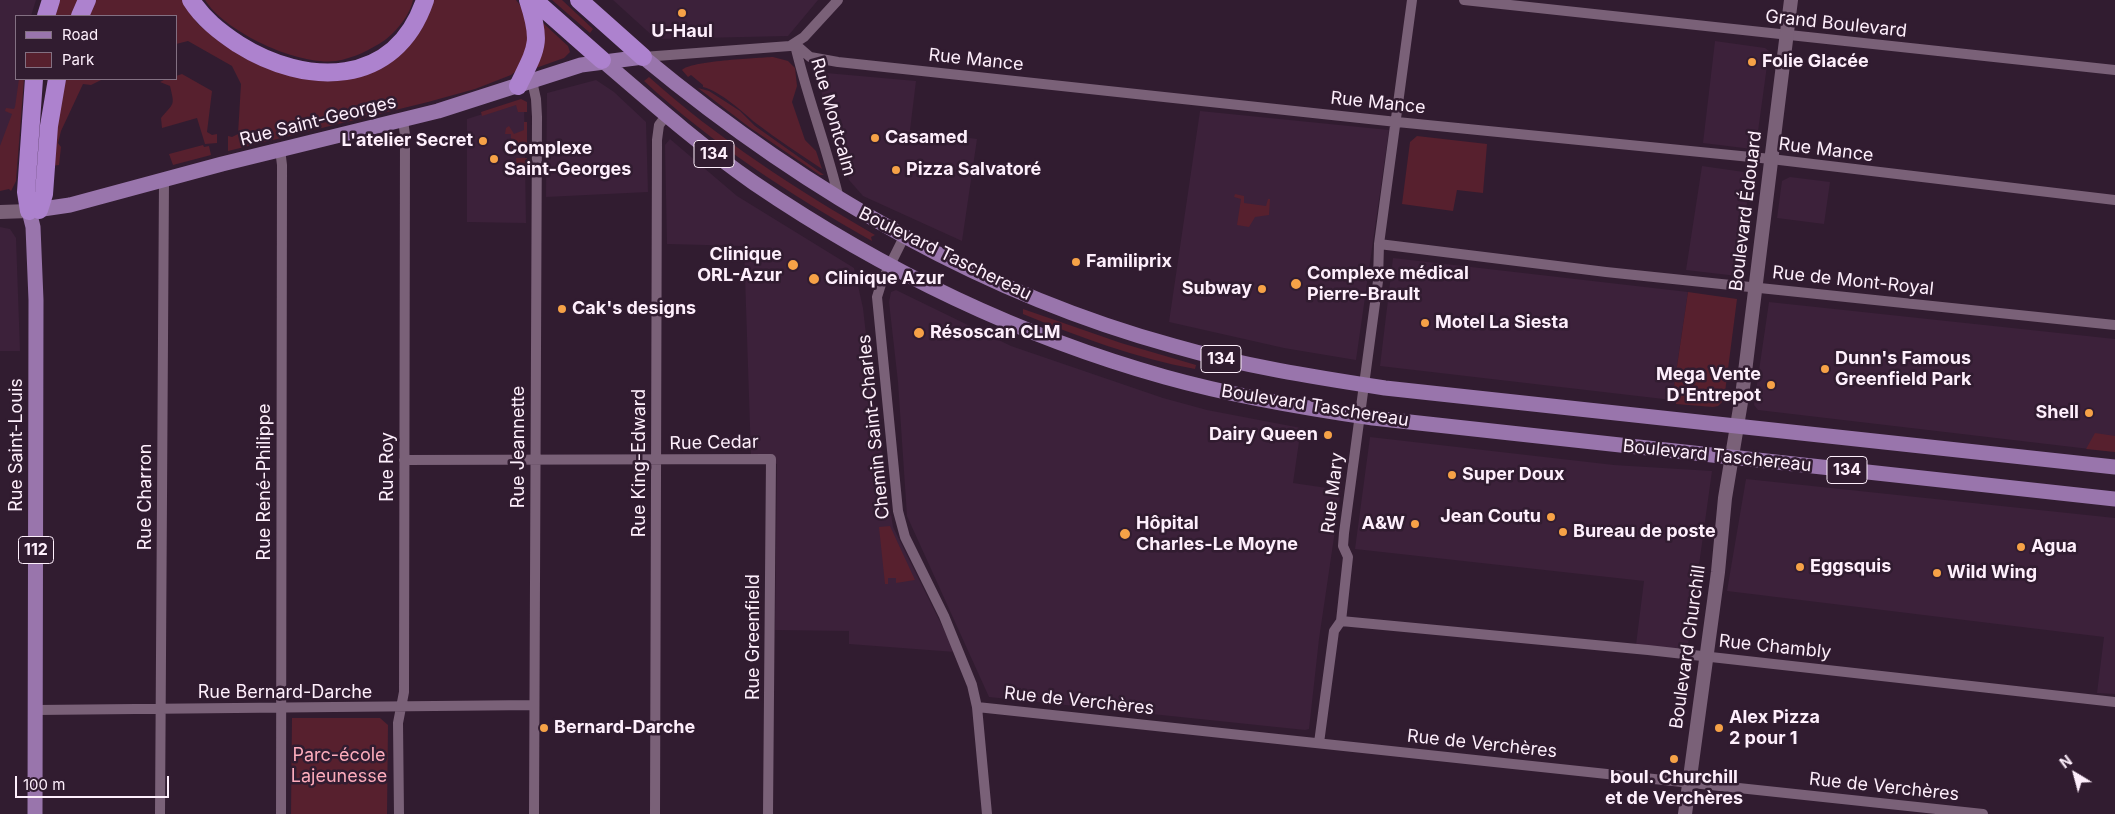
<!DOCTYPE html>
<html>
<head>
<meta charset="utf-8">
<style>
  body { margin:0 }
  #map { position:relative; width:2115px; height:814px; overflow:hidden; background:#311c30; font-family:Inter,sans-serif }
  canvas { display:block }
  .legend { position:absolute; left:15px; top:15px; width:162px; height:65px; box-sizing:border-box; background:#311c30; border:1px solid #837082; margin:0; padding:6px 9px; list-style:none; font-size:15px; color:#feeffc }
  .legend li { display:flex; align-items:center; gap:10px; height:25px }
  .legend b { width:25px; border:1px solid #837082 }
  .north { position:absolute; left:2050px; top:749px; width:50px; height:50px; -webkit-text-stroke:4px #311c30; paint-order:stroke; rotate:323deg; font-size:14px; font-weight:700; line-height:20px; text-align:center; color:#feeffc }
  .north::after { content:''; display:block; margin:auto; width:18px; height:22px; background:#feeffc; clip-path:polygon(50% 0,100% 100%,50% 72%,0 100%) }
  .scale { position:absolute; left:15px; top:776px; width:154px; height:22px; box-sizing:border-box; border:2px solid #feeffc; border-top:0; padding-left:6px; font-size:15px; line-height:18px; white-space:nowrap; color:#feeffc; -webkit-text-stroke:4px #311c30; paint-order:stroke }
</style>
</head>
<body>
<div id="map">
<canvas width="2115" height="814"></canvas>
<ul class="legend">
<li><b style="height:6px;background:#9975ac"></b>Road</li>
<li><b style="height:14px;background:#57202e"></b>Park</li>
</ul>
<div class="north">N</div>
<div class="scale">100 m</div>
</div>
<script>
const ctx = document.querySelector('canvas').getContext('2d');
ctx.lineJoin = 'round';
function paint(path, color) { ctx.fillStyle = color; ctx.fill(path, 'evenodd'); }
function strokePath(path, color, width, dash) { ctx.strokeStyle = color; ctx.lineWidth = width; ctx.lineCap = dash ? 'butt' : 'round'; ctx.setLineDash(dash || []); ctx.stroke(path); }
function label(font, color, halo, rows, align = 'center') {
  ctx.font = font + ' Inter,sans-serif'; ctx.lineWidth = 5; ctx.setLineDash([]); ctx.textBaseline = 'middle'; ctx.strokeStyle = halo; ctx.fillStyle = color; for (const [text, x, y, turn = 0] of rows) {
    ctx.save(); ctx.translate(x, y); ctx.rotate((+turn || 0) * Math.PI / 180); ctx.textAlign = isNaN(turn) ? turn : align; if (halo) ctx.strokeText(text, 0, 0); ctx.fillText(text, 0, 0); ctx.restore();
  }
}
const built = new Path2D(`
  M0 0H36L31 16H16V79H22L0 188Z
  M613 0H818L788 36 656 39Z
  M1715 41 1765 48 1769 51 1756 146 1752 149 1703 143Z
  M815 72 916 81 910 130 977 139 962 241 863 196 849 180Z
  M596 80 614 92 646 122 648 192 546 197 547 93Z
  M524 101 526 223 467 222V119Z
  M1200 111 1389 130 1356 360 1284 348 1169 322Z
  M670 139 737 196 854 268 863 308 872 388 893 527 955 652 849 644V631L775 630 777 464 751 457 744 246 667 244 665 145Z
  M1702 166 1751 173 1737 276 1686 270Z
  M1790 177 1830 182 1824 224 1777 218 1782 181Z
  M0 227 10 229 16 238 20 351H0Z
  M1393 258 1688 292 1672 400 1380 366Z
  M896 290 1011 346 1163 398 1207 410 1301 428 1293 483 1341 490 1319 639 1309 729 1305 730 989 697 907 516 898 382 889 302 891 292Z
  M1769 302 2115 339V452L1758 410 1754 405Z
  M1370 437 1614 465 1712 471 1687 652 1636 645 1644 581 1355 549Z
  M1746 479 2115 518V694L2097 693 2104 637 1727 591Z`);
const green = new Path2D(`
  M57 0H81L73 16H53Z
  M94 0H182L198 24 213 36 281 72 323 81 358 76 431 0H516L523 9 532 34 520 68 511 75 475 89 428 102 228 151V136L232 137 238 134 241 84 232 66 188 41 176 44V16H86Z
  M205 0H413C410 15 397 31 385 40 370 50 354 58 336 61 298 66 225 32 205 0Z
  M552 0H562L593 29 590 33Z
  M542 22 568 46 570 52 564 58 533 69Z
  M773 57 788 61 795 68 797 86 792 102 805 140 816 151 822 169C800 154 778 140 757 124 742 112 722 92 703 87V85L691 75 688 77 682 70C690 61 756 58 773 57Z
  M182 74 212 91 207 132 212 135 217 134V143L205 144 197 118 162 128 161 118C174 102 175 107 170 86L160 82 166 79H176V76Z
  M649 77C718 139 796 189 875 235L871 237 872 241C791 195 712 144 644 81Z
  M19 79H24L16 181 11 191 9 189 0 191V146L12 114 5 111 6 108 14 109 15 107Z
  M63 79H103L91 85 83 84 61 131 58 143 61 147 59 165 51 166Z
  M698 88 709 91 740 111 755 126 824 175H820L749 127Z
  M521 99 527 102V112H518L516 105 482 116 481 112Z
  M524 122H527V147L514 152 511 149V134H505L506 128 509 126 514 134 524 130Z
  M1417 136 1487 144 1483 193 1457 190 1453 211 1402 204 1410 142Z
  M203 145 204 147 209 146 211 155 173 165 169 154Z
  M516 158H527V173L517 172Z
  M1235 194 1244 196V203L1266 206 1268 199H1270L1269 215 1255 217 1249 227 1237 225 1241 199 1234 197Z
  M1688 292 1737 299 1724 400 1718 406 1713 407 1676 404V401L1672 400Z
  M1023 309 1121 343 1196 365 1195 369C1135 358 1079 337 1023 314Z
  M2095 433 2115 436V452L2086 449Z
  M890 526 915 580 896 583V578H888V584H885L879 527Z
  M292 718H380L388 725 387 814H291Z`);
const street = new Path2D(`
  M1464 0 2115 70
  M795 44 810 57 838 62 1397 122 1771 159 2115 200
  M795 45C807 97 827 147 839 199
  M643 57 790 46 804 37 838 0
  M532 81 536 99 537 117 534 814
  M280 149 282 165 281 814
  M904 237 882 281 877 297 898 511 905 537 944 616 972 685 977 707 987 814
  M1379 244 1606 272 2115 325
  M404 460 771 459 768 814
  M1341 621 1648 650 2115 702
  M977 707 1983 814
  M36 710 534 705
  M1319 743 1334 631 1341 621 1348 557 1343 546 1344 533 1378 281 1379 244 1412 0
  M160 814 164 180
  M399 814 398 723 404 692 405 135 403 120
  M655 814 657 140 659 125 666 116`);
const secondary = new Path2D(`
  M0 212 29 211
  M1685 814 1718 572 1725 498 1742 396 1791 0`);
const primary = new Path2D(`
  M602 60C652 103 701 146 754 183 879 268 1019 336 1165 377 1233 396 1303 408 1373 418L2115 499
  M35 814 36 300 33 227 29 211 70 205 222 164 438 111 581 65 643 57C800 187 976 292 1174 346 1243 366 1314 377 1385 388L2115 467`);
const highway = new Path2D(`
  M191 0C203 19 220 32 238 44 306 87 395 88 425 0
  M534 0 602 60
  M579 0 643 57
  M46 16 51 0
  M80 16 87 0
  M518 86C537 47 542 43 528 0
  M39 210 44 194 49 126 57 79
  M29 211 26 192 34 79`);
const markers = [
  [682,13,5,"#f6a247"],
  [1752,62,5,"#f6a247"],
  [875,138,5,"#f6a247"],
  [483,141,5,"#f6a247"],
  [494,159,5,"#f6a247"],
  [896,170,5,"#f6a247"],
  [1076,262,5,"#f6a247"],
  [793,265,6,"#f6a247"],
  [814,279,6,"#f6a247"],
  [1296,284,6,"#f6a247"],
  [1262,289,5,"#f6a247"],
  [562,309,5,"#f6a247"],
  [1425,323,5,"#f6a247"],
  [919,333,6,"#f6a247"],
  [1825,369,5,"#f6a247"],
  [1771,385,5,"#f6a247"],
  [2089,413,5,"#f6a247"],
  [1328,435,5,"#f6a247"],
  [1452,475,5,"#f6a247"],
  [1551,517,5,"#f6a247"],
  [1415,524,5,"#f6a247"],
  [1563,532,5,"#f6a247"],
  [1125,534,6,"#f6a247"],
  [2021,547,5,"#f6a247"],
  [1800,567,5,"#f6a247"],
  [1937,573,5,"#f6a247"],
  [544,728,5,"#f6a247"],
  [1719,728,5,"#f6a247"],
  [1674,759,5,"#f6a247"]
];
const shields = [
  [714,154,40],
  [1221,359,40],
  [1847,470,40],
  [36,550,35]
];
const shieldNames = [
  ["134",714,154],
  ["134",1221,359],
  ["134",1847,470],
  ["112",36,550]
];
const streetNames = [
  ["Grand Boulevard",1836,24,6],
  ["Rue Mance",976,60,6],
  ["Rue Mance",1378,103,6],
  ["Rue Montcalm",833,117,74],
  ["Rue Saint-Georges",318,121,-14],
  ["Rue Mance",1826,150,7],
  ["Boulevard Édouard",1746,211,-83],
  ["Boulevard Taschereau",945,254,26],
  ["Rue de Mont-Royal",1853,281,6],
  ["Boulevard Taschereau",1315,406,9],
  ["Chemin Saint-Charles",874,427,-96],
  ["Rue Cedar",714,443,-1],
  ["Rue Saint-Louis",17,445,-90],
  ["Rue Jeannette",519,447,-90],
  ["Boulevard Taschereau",1717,456,6],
  ["Rue King-Edward",640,463,-90],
  ["Rue Roy",388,467,-90],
  ["Rue René-Philippe",265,482,-90],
  ["Rue Mary",1333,493,-83],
  ["Rue Charron",146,497,-90],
  ["Rue Greenfield",754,637,-90],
  ["Boulevard Churchill",1688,647,-82],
  ["Rue Chambly",1775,647,6],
  ["Rue Bernard-Darche",285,693],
  ["Rue de Verchères",1079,701,6],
  ["Rue de Verchères",1482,744,6],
  ["Rue de Verchères",1884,787,6]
];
const poiNames = [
  ["U-Haul",682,32,"center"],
  ["Folie Glacée",1762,62],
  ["Casamed",885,138],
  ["L'atelier Secret",473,141,"right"],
  ["Complexe",504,149],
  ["Saint-Georges",504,170],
  ["Pizza Salvatoré",906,170],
  ["Clinique",782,255,"right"],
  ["ORL-Azur",782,276,"right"],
  ["Familiprix",1086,262],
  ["Complexe médical",1307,274],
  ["Pierre-Brault",1307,295],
  ["Clinique Azur",825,279],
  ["Subway",1252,289,"right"],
  ["Cak's designs",572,309],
  ["Motel La Siesta",1435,323],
  ["Résoscan CLM",930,333],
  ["Dunn's Famous",1835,359],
  ["Greenfield Park",1835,380],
  ["Mega Vente",1761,375,"right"],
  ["D'Entrepot",1761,396,"right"],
  ["Shell",2079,413,"right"],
  ["Dairy Queen",1318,435,"right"],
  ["Super Doux",1462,475],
  ["Jean Coutu",1541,517,"right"],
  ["Hôpital",1136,524],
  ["Charles-Le Moyne",1136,545],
  ["A&W",1405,524,"right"],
  ["Bureau de poste",1573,532],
  ["Agua",2031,547],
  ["Eggsquis",1810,567],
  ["Wild Wing",1947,573],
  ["Alex Pizza",1729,718],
  ["2 pour 1",1729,739],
  ["Bernard-Darche",554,728],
  ["boul. Churchill",1674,778,"center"],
  ["et de Verchères",1674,799,"center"]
];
const parkNames = [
  ["Parc-école",339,756],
  ["Lajeunesse",339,777]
];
paint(built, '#3c213a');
paint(green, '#57202e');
strokePath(street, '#7a6178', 10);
strokePath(secondary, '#7a6178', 14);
strokePath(primary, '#9975ac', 15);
strokePath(highway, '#ad82ce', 18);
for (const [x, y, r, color] of markers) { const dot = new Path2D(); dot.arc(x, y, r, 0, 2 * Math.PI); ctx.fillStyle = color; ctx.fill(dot); strokePath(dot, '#311c30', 2); }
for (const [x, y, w] of shields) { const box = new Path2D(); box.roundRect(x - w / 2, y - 13.5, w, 27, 4); ctx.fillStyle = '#311c30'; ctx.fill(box); strokePath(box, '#feeffc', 1); }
label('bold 16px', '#feeffc', null, shieldNames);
label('18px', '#feeffc', '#311c30', streetNames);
label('bold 18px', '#feeffc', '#311c30', poiNames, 'left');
label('18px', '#fdacbc', '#311c30', parkNames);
</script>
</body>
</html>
